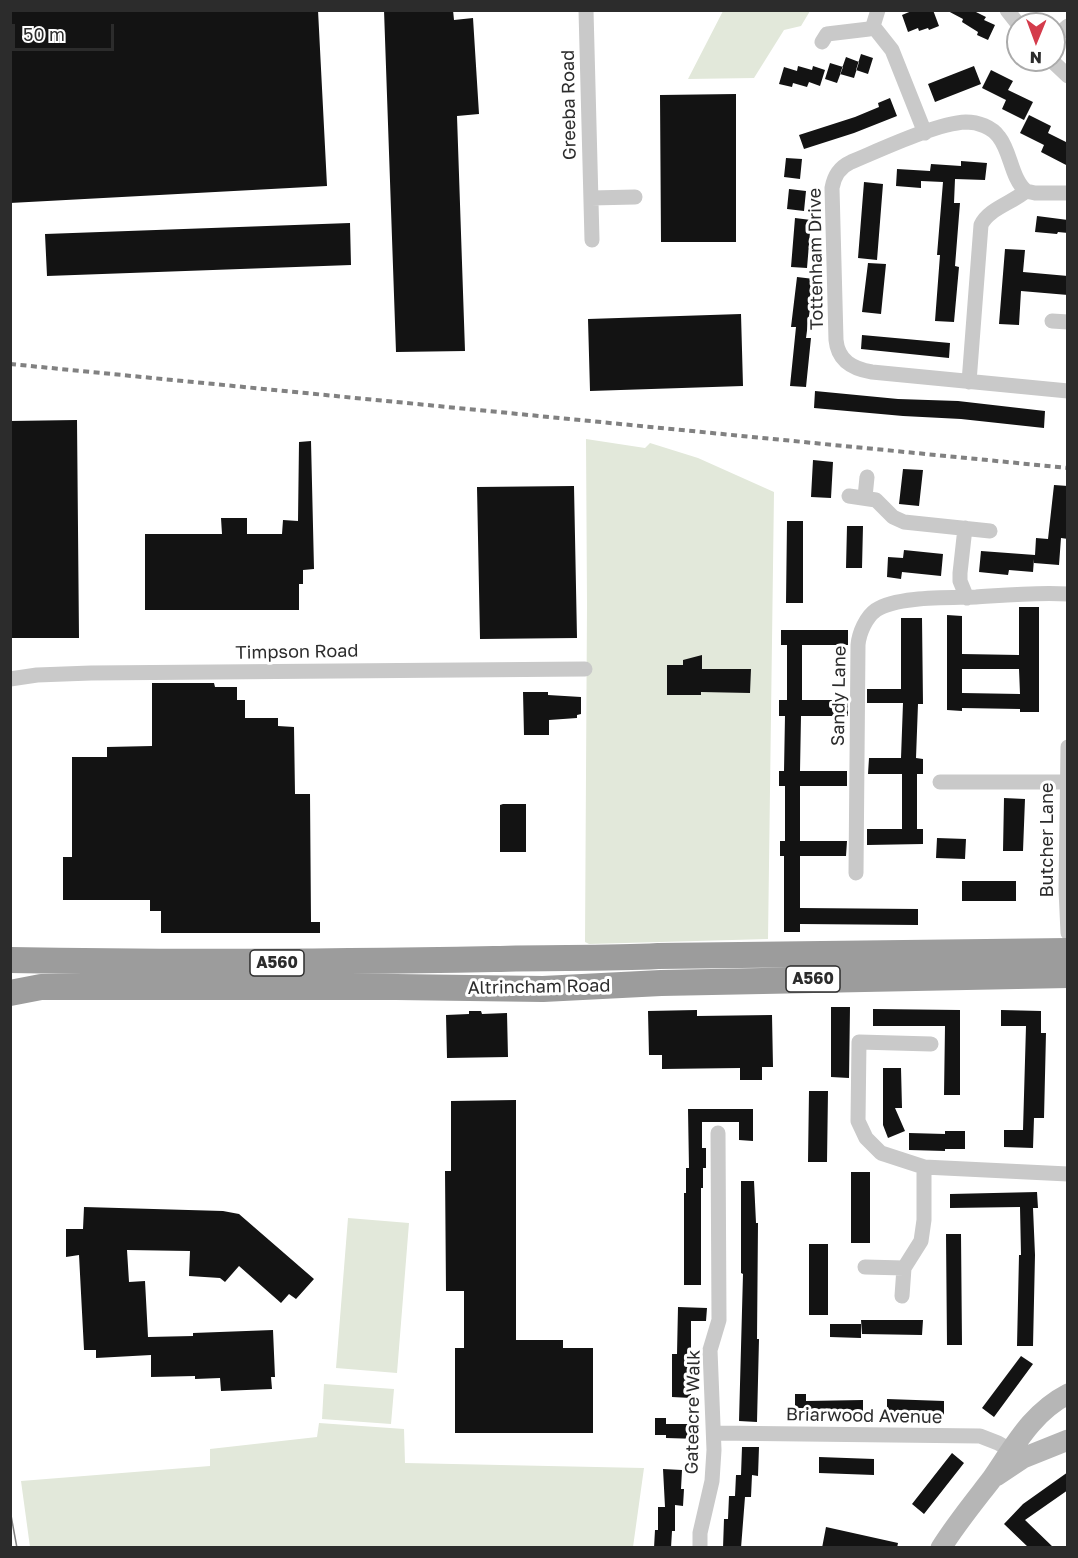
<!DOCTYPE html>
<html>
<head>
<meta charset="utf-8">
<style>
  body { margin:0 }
  #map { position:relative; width:1078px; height:1558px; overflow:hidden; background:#fff; font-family:"Golos Text",sans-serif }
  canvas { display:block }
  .frame { position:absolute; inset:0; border:12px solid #2c2c2c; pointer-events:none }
  .north { position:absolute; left:1006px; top:12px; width:60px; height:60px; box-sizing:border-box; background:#fff; border:2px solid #ababab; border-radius:50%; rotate:181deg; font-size:16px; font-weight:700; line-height:24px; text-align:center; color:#2c2c2c }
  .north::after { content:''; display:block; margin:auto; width:21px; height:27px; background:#d43c4c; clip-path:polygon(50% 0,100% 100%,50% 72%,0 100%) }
  .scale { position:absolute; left:12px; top:24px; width:102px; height:27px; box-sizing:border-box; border:3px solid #2c2c2c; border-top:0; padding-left:8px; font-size:18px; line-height:21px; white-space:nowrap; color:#2c2c2c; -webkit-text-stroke:4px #fff; paint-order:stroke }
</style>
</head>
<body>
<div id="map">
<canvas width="1078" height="1558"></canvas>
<div class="frame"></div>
<div class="north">N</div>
<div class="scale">50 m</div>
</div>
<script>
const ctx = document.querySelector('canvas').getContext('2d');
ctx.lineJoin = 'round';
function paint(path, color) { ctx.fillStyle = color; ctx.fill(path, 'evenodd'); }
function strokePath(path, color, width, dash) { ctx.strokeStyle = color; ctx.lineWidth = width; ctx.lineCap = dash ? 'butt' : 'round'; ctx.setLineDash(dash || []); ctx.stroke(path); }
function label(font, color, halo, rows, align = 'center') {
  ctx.font = font + ' "Golos Text",sans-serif'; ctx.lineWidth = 6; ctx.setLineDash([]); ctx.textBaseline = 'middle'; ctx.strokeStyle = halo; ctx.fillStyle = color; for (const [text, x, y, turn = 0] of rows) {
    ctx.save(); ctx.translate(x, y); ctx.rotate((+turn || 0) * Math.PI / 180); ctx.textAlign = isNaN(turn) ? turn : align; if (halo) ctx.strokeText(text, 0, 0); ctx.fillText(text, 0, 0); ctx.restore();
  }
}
const green = new Path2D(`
  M723 11V10L810 11 801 26 784 30 754 78 688 79Z
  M586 439 645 448 650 443 698 458 774 492 768 939 589 944 585 942 587 605Z
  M348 1218 409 1223 397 1373 336 1368Z
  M324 1384 394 1389 391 1424 322 1419Z
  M319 1423 404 1429 405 1463 644 1468 633 1547H30L21 1481 210 1466V1449L317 1437Z`);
const building = new Path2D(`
  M10 10H318L327 186 10 203Z
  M384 10H453L454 20 473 18 479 114 457 116 465 351 396 352Z
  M914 10H933L939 26 929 30 928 28 919 31 918 28 908 32 902 15Z
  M946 10H972L986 17 984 20 995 25 988 40 977 35 978 32 962 22 963 19Z
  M861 54 873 58 868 74 856 70Z
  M846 57 859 62 854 78 840 74Z
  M830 63 843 67 837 83 825 79Z
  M798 66 812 70 813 66 825 70 820 86 809 82 807 87 793 83 792 87 779 84 784 67 797 71Z
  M974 66 981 84 935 102 928 84Z
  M991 70 1013 81 1008 90 1033 102 1024 120 1002 109 1006 100 982 88Z
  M736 94V242H661L660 95Z
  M890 98 897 116 854 133 804 149 799 135 855 117 879 107 878 103Z
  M1029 115 1051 126 1048 133 1068 143V166L1041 152 1044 145 1020 133Z
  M786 158 802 159 800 179 784 177Z
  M961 161 987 163 985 180 955 179 954 203H960L955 266 959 267 954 322 935 321 940 255H937L943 182 921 181V188L896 186 897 169 930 171 931 164 961 166Z
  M864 182 883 184 877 260 858 258Z
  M789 189 806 191 804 211 787 209Z
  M1037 216 1068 220V233L1058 232 1057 234 1035 232Z
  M795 218 811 220 807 268 791 267Z
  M350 223 351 265 47 276 45 234Z
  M1005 249 1025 250 1023 272 1068 276V295L1021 291 1019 325 999 324Z
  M868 263 886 264 881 314 862 312Z
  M797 277 814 279 806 338H811L806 387 790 386 796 327H791Z
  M741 314 743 386 590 391 588 319Z
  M862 335 950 343 949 358 861 349Z
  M815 391 898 399 958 401 1045 411 1044 428 961 419 903 416 814 408Z
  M77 420 79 638H10V421Z
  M311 441 314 569 303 570V584H299V610H145V534H222L221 518H247V534H282L283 520 298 521 299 442Z
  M813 460 833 462 831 498 811 497Z
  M903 469 923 470 919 506 899 504Z
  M1054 485 1068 486V539L1061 538 1059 565 1034 563V559L1033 572 1009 570 1008 575 979 572 981 551 1035 555 1036 538 1048 539Z
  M574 486 577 638 480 639 477 487Z
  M787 521H803V603H786Z
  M847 526H863L862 568H846Z
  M904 550 943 554 941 576 902 572 901 579 887 577 888 557 903 558Z
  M1019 607H1039V712H1020V709L962 708V711L947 710V615L962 616V654L1019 655ZM962 669H1019L1020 694 962 693Z
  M901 618H922L923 704H918L916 758 923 759V774H917V829H923V844L867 845V829H902V774H868L869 758H901L903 703H867V689H901Z
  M781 630H848V645H802V700H848V716H801L800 771H847V786H800V841H847L846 856H800V908L918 909V925L800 924V932H784V856H780V841H785V786H779V771H784L785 716H779V700H787V645H781Z
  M702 655V669H751L750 693 701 692V695H667V665H683V660Z
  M152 683H214L215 687H237V700H245V718H278V726L294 727 295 794H310L311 922H320V933H161V911H150V900H63V857H72V757H107V747L152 746Z
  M523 692H548V695L581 697V714L577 715V718L549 720V735H524Z
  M1004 798 1025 799 1023 851H1003Z
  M503 804H526V852H500V805Z
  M937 838 966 839 965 859 936 858Z
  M962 881H1016V901H962Z
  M831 1007H850L849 1078 831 1077Z
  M873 1009 960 1010V1095H944L945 1026H873Z
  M697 1010V1016L772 1015 773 1067H762V1080H740V1068L662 1069V1055H649L648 1011Z
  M1001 1010 1041 1011V1033H1046L1044 1118H1034L1033 1148 1004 1147V1130H1023L1026 1026H1001Z
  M469 1011H481L482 1014 507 1013 508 1057 447 1058 446 1015 469 1014Z
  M883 1068H901L902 1108H895L905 1131 888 1138 883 1125Z
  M809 1091H828L827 1162H808Z
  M516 1100V1340H563V1348H593V1433H455V1348H464V1291H446L445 1171H451V1101Z
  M688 1109H753V1141L739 1140V1122H702V1148H706V1168H703V1188H701V1285H684V1193H686V1168H689Z
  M945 1131H965V1149H945V1151L909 1150V1133L945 1134Z
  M851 1172H870V1243H851Z
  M741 1181H754L756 1223H758L757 1339H759L757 1422 739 1421 743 1274 741 1273Z
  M1037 1192 1038 1208H1033L1035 1255 1033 1346H1017L1019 1255H1021L1020 1207 950 1208V1194Z
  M84 1207 223 1211 239 1214 314 1279 296 1299 289 1294 281 1303 239 1266 225 1282 220 1278 189 1276 190 1251 127 1250 129 1282 145 1281 148 1337 193 1336V1333L273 1330 275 1377H271L272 1389 221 1391 220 1378 195 1379V1376L151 1377V1355L96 1358V1350H84L79 1255 66 1257V1229H83Z
  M946 1234H961L962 1345H947Z
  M809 1244H828V1315H809Z
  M678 1307 707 1308 706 1321H691V1398L672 1397V1354H677Z
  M861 1320H923L922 1335 862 1334Z
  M830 1324H861V1338L830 1337Z
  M1021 1356 1033 1364 994 1417 982 1408Z
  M795 1394H806V1401L863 1400V1413L795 1414Z
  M887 1399 944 1401V1415L887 1414Z
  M655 1418H666V1424H699V1439L666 1438V1435H655Z
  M742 1447H759L758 1476 752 1475 751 1497H745L741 1548H723L724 1519H728L729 1496H735L736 1475H741Z
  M952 1453 964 1463 924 1514 912 1504Z
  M819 1457 874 1459V1475L819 1473Z
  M663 1469 682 1470 681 1489H684L683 1506 675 1505V1531H672L671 1548H654L655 1530H658V1507H665Z
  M1068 1472V1490L1025 1520 1054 1548H1029L1004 1524 1023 1504Z
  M826 1527 898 1543 897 1548H822Z`);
const minor = new Path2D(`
  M586 10 592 240
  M1007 10 1018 24
  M873 26 892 50 925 133
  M1054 38 1068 26
  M822 42 827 34 869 29 873 26 878 10
  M1051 60 1068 76
  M1068 193H1035L1026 191C1011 178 1011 152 999 137 992 127 978 122 966 122 937 123 880 150 851 162 840 167 834 176 832 188L836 340C838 361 853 369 872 372L1068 391
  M591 198 635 197
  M1052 321 1068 322
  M969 382 981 225C988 209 1012 203 1026 191
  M849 496 876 500 893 517 904 522 990 531
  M865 497 867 477
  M965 528 960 573V581L967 598
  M10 679 37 675 91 673 585 669
  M1068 747 1066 890 1068 933
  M940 782H1067
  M856 873 858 645C859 633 866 617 876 610 897 596 950 598 976 597 1006 595 1037 592 1068 594
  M931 1044 859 1042 858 1121 866 1138 881 1153 924 1167 1068 1174
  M865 1267 904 1268
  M902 1296 904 1268 921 1241 924 1220V1167
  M714 1433 980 1436 998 1443 1019 1455
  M700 1548V1533L712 1481 714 1450 710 1350 719 1320 718 1133`);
const secondary = new Path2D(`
  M996 1476 1023 1458 1068 1440
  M941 1548C956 1524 974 1502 991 1480 1014 1447 1031 1413 1068 1394`);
const trunk = new Path2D(`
  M10 960C172 963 333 962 494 959 549 957 603 959 658 956L1068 951
  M10 993 41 987H396L543 989 661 983 1068 975`);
const tram = new Path2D(`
  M10 1510 17 1548`);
const rail = new Path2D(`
  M10 364 1068 468`);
const shields = [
  [277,963,54],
  [813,979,54]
];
const shieldNames = [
  ["A560",277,963],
  ["A560",813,979]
];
const streetNames = [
  ["Greeba Road",569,105,-91],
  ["Tottenham Drive",816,259,-91],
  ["Timpson Road",297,652,-1],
  ["Sandy Lane",839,696,-89],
  ["Butcher Lane",1047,840,-90],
  ["Altrincham Road",539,987,-1],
  ["Gateacre Walk",693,1412,-89],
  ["Briarwood Avenue",864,1416,1]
];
paint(green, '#e2e8da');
paint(building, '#131313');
strokePath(minor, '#c9c9c9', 15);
strokePath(secondary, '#b6b6b6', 21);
strokePath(trunk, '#9c9c9c', 26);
strokePath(tram, '#818181', 1.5);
strokePath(rail, '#818181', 4, [6, 4.5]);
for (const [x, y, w] of shields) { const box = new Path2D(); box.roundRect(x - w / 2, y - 13, w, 26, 4.5); ctx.fillStyle = '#fff'; ctx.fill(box); strokePath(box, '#2c2c2c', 1.5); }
label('bold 16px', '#2c2c2c', null, shieldNames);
label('18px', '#2c2c2c', '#fff', streetNames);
</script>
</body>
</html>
